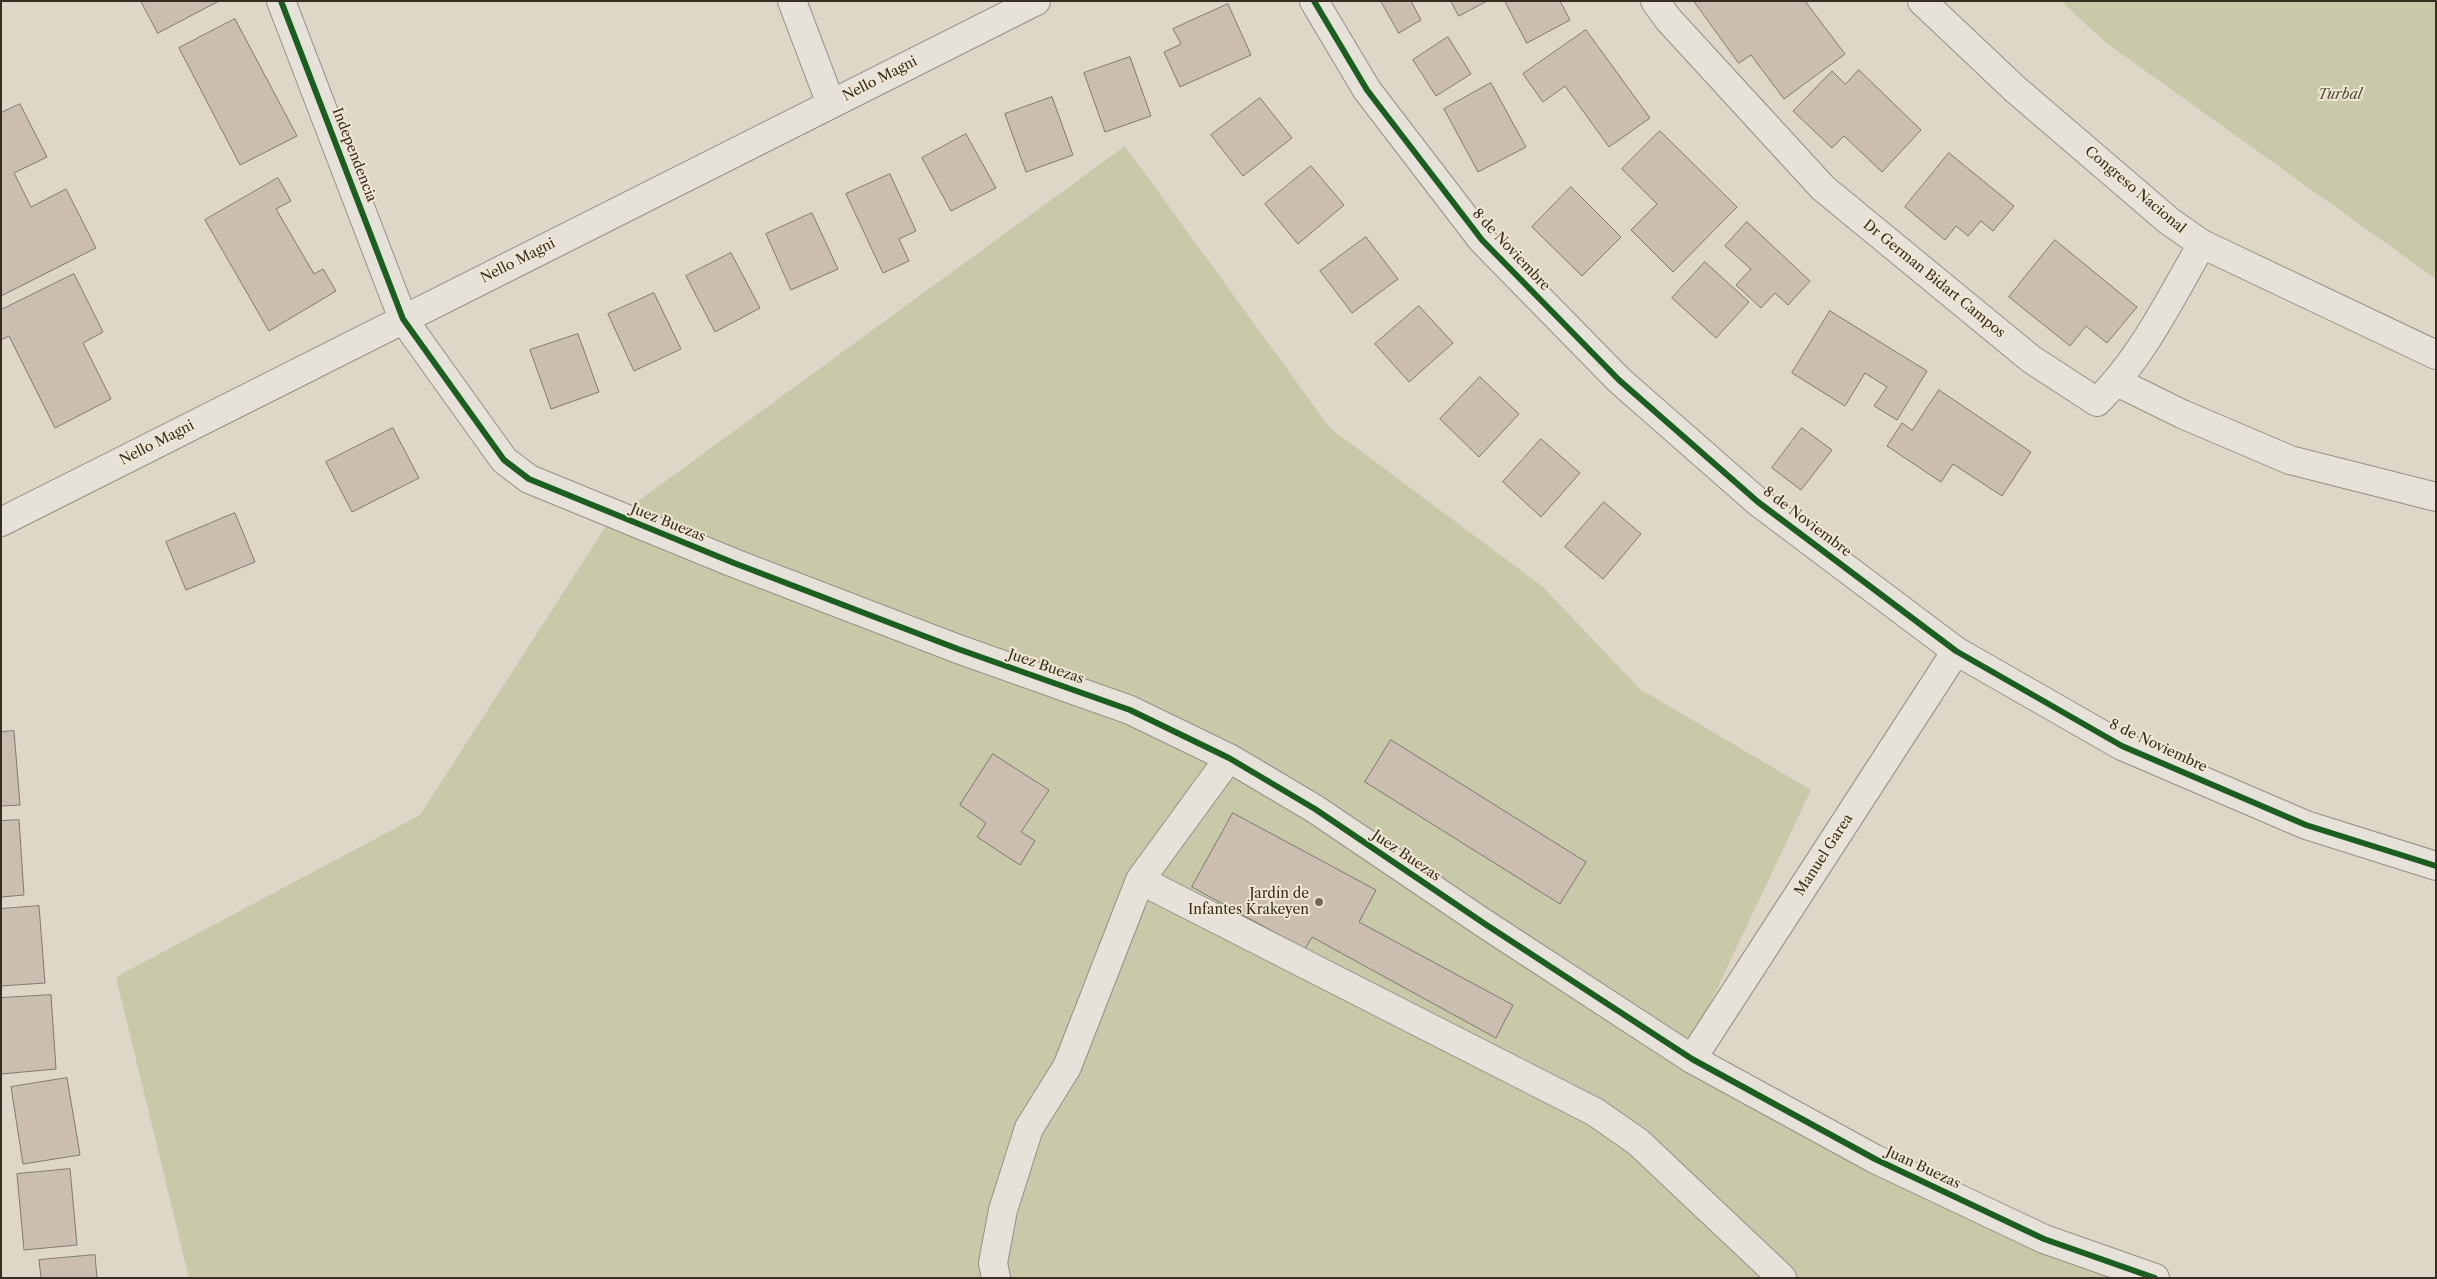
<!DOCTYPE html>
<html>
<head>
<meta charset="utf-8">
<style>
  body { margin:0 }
  #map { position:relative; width:2437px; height:1279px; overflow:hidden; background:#ded6c6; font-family:"Libre Caslon Text",serif }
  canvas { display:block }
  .frame { position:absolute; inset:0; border:2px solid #372d22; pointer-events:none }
</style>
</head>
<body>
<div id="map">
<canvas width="2437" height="1279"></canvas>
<div class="frame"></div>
</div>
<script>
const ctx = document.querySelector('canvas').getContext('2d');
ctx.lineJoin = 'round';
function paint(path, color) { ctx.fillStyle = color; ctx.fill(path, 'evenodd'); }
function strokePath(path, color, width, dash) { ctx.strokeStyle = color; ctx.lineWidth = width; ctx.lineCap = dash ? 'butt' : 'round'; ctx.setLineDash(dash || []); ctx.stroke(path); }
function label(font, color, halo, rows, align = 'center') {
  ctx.font = font + ' "Libre Caslon Text",serif'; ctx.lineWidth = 4; ctx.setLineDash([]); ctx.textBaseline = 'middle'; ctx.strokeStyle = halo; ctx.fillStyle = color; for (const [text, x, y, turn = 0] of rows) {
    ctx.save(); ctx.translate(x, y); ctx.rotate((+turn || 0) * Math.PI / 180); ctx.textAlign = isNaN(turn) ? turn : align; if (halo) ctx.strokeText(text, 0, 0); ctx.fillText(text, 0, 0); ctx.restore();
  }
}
const green = new Path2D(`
  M2061 1H2436V279L2105 42Z
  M1125 146 1330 428 1543 587 1640 689 1811 790 1683 1061 2146 1278H189L116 977 420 815 608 523Z`);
const building = new Path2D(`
  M141 1H219L158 33Z
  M1381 1H1411L1421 20 1399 33Z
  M1451 1H1487L1459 16Z
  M1505 1H1560L1570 20 1527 43Z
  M1694 1H1805L1845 54 1784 99 1751 55 1739 63Z
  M1228 4 1251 55 1180 87 1164 52 1181 44 1173 29Z
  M235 19 297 136 240 165 179 48Z
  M1586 30 1650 118 1609 147 1565 86 1543 102 1523 74Z
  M1448 37 1471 74 1436 96 1413 60Z
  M1130 57 1151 116 1105 132 1084 73Z
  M1859 70 1921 130 1882 172 1844 136 1832 148 1793 111 1832 71 1845 84Z
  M1491 83 1526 147 1478 172 1444 109Z
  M1052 97 1073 155 1026 172 1005 114Z
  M1260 98 1292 138 1243 176 1211 135Z
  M20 104 47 157 14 173 31 207 66 189 96 248 1 296V113Z
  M1660 131 1737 207 1673 272 1631 230 1657 204 1622 169Z
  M966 134 996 188 951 211 922 158Z
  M1949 153 2014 206 1993 231 1981 221 1968 236 1956 226 1945 240 1905 207Z
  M1311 166 1344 205 1298 244 1265 204Z
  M890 174 916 231 899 239 909 261 883 273 846 194Z
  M278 178 291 201 276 209 314 274 323 269 336 291 269 331 205 220Z
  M1571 187 1621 237 1582 276 1532 227Z
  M812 213 838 269 791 290 766 234Z
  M1747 222 1810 281 1788 305 1775 293 1761 308 1736 285 1751 269 1725 246Z
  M1366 237 1398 279 1352 313 1320 271Z
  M2055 240 2137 307 2107 343 2086 326 2070 346 2009 297Z
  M731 253 760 308 715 332 686 276Z
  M1705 262 1749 302 1716 338 1672 298Z
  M74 274 103 332 83 343 111 399 55 428 9 336 1 340V310Z
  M654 293 681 349 634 371 608 314Z
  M1419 306 1453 343 1409 382 1375 344Z
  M1830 311 1927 371 1897 420 1874 406 1887 387 1865 373 1845 406 1792 373Z
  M578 334 599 392 551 409 530 350Z
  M1480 377 1519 414 1479 457 1440 419Z
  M1939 390 2031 452 2002 496 1953 464 1941 482 1887 446 1902 423 1912 430Z
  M393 428 419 478 352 512 326 462Z
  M1802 428 1832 450 1801 490 1772 468Z
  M1541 439 1580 473 1541 517 1503 482Z
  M1604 502 1641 534 1603 579 1565 547Z
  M235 513 255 562 186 590 166 542Z
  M14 731 20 805 1 806V732Z
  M1391 740 1586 862 1560 904 1365 782Z
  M993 754 1049 790 1021 832 1035 841 1020 865 977 837 986 823 960 805Z
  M1233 813 1376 890 1359 922 1513 1005 1496 1038 1312 937 1305 949 1192 887Z
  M19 820 24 895 1 897V821Z
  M39 906 45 983 1 986V909Z
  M51 995 56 1069 1 1074V998Z
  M67 1078 80 1155 23 1164 11 1087Z
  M70 1169 77 1245 24 1250 17 1174Z
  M95 1255 97 1278H41L39 1260Z`);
const street = new Path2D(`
  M281 1 403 319 504 460 529 479 734 563 958 649 1130 710 1229 758 1315 809 1485 924 1692 1059 1875 1159 2044 1239 2155 1278
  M792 1 831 104
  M1314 1 1367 90 1482 240 1619 380 1758 502 1956 651 2122 746 2306 825 2436 866
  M1655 1 1668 19 1823 188 2031 359 2097 402C2142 358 2170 299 2202 244
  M1922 1 2015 89 2169 221 2202 244 2436 355
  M2117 382 2182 414 2290 460 2436 497
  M1 522 1036 1
  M1140 880 1595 1112 1638 1142 1782 1278
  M1692 1059 1956 651
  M996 1278 993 1263 1003 1210 1029 1128 1067 1067 1140 880 1229 758`);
const cycleway = new Path2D(`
  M281 1 403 319 504 460 529 479 734 563 958 649 1130 710 1229 758 1315 809 1485 924 1692 1059 1875 1159 2044 1239 2155 1278
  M1314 1 1367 90 1482 240 1619 380 1758 502 1956 651 2122 746 2306 825 2436 866`);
const markers = [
  [1319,902,5,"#71685b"]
];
const streetNames = [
  ["Nello Magni",880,79,-27],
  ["Independencia",354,155,69],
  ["Congreso Nacional",2135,190,40],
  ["8 de Noviembre",1511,250,47],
  ["Nello Magni",518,261,-27],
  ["Dr German Bidart Campos",1934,279,39],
  ["Nello Magni",157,443,-27],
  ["8 de Noviembre",1807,522,37],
  ["Juez Buezas",668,523,22],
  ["Juez Buezas",1046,667,19],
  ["8 de Noviembre",2158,746,25],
  ["Manuel Garea",1824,855,-57],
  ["Juez Buezas",1406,856,34],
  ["Juan Buezas",1923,1168,25]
];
const parkNames = [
  ["Turbal",2340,95]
];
const poiNames = [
  ["Jardín de",1309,894],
  ["Infantes Krakeyen",1309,910]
];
paint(green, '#c7c9a8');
paint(building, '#cbbdb0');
strokePath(building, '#7e7970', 1);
strokePath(street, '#959086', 30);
strokePath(street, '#e6e1d9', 28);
strokePath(cycleway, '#1b5e20', 6);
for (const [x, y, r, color] of markers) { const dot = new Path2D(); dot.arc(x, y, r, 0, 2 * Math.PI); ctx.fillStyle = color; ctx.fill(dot); strokePath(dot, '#f0e6d3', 2); }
label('14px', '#372d22', '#f0e6d3', streetNames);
label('italic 14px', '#504a38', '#f0e6d3', parkNames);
label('14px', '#372d22', '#f0e6d3', poiNames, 'right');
</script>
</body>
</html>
